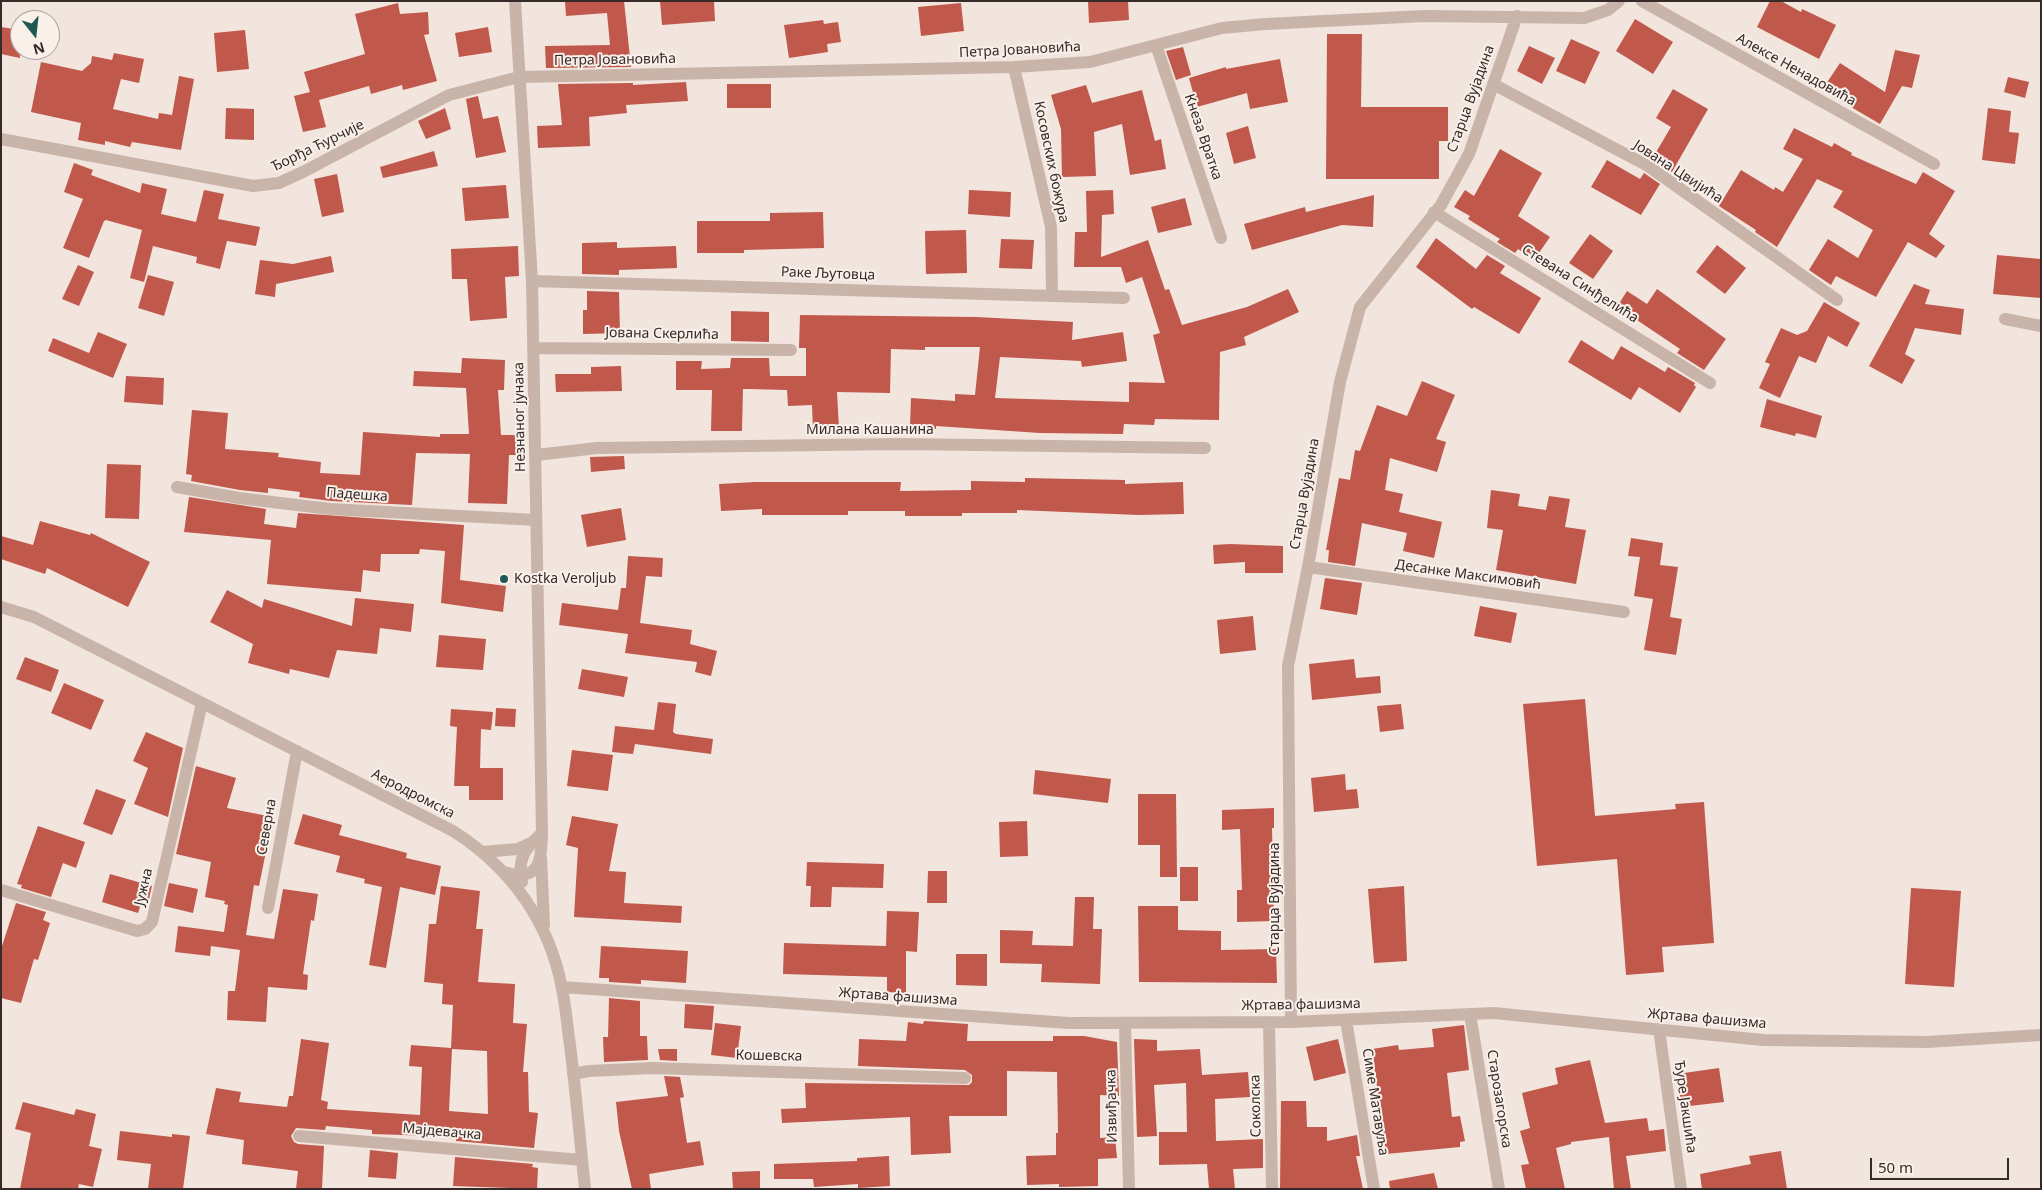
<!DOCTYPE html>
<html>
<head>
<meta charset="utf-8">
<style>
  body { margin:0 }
  #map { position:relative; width:2042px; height:1190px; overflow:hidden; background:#f1e5de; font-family:"Noto Sans",sans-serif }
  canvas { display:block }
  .frame { position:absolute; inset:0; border:2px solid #372b29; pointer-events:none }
  .north { position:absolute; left:10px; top:10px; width:50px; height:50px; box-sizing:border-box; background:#f9f0ea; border:1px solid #aba19d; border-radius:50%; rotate:164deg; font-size:14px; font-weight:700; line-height:20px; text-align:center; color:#372b29 }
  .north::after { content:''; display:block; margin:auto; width:18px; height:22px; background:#205752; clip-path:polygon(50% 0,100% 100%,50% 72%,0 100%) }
  .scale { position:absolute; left:1870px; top:1158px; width:139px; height:22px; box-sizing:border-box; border:2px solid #372b29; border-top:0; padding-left:6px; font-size:15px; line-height:18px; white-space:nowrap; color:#372b29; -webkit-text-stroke:4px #f9f0ea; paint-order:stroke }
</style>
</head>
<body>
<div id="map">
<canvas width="2042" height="1190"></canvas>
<div class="frame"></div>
<div class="north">N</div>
<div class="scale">50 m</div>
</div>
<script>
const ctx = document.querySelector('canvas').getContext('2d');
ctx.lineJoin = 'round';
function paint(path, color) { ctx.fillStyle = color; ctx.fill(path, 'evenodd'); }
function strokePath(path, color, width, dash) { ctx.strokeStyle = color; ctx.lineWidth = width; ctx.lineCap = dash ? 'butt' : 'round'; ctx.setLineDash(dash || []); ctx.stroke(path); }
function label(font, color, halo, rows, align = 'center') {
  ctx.font = font + ' "Noto Sans",sans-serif'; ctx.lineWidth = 4; ctx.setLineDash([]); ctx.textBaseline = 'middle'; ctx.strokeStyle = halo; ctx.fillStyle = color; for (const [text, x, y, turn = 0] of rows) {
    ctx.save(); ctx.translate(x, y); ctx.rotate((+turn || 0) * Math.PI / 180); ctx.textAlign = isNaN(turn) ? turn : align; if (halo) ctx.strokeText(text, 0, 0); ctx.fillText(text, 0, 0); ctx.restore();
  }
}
const building = new Path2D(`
  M565 1H624L631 67 546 68 545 46 610 45 607 13 566 16Z
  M660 1H714L715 21 662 25Z
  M1088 1H1128L1129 20 1089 23Z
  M1770 1H1781L1801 12 1802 9 1836 25 1819 59 1757 27Z
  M398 3 400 14 428 12 429 34 424 35 437 81 403 90 402 85 371 94 369 86 319 100 326 127 303 132 294 96 310 92 304 72 365 54 355 14Z
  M961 3 964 31 921 36 918 7Z
  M1635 19 1673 42 1653 74 1616 51Z
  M823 20 824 24 838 22 841 42 827 44 828 52 789 58 784 25Z
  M1 27 20 30V58L1 54Z
  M488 27 492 52 459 57 455 33Z
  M245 30 249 69 217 72 214 33Z
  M1327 34H1362L1361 107H1448V141H1439V179H1326Z
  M1571 39 1600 52 1585 84 1556 71Z
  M1529 46 1555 58 1542 84 1517 71Z
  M1183 47 1191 75 1176 80 1166 51Z
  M1895 50 1920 55 1912 88 1902 86 1880 124 1822 90 1840 63 1885 92Z
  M114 53 144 59 139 83 121 79 113 109 158 119 159 113 172 115 179 76 194 79 181 150 132 142 130 147 105 141V145L78 140 81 123 31 112 41 62 82 71 91 63 92 56 112 60Z
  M1280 59 1288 102 1250 109 1247 93 1197 107 1189 78 1226 67V69Z
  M2008 77 2029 82 2025 98 2004 92Z
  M686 82 688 101 626 105 627 113 589 117 590 146 538 148 537 126 562 125 558 84 633 83V85Z
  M727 84H771V108H727Z
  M1086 85 1092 103 1142 90 1155 141 1161 139 1166 169 1130 175 1122 124 1094 132 1096 176 1062 177 1061 129 1051 95Z
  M1673 89 1708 109 1672 172 1652 159 1671 127 1656 118Z
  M478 96 483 119 498 116 506 152 476 158 466 99Z
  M226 108 254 109V140L225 139Z
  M445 108 451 129 426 139 418 121Z
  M1988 108 2011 111 2009 132 2019 133 2015 164 1982 160Z
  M1248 126 1256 158 1234 164 1226 133Z
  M1794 128 1832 147 1834 143 1852 153 1851 155 1916 184 1923 172 1955 191 1929 234 1945 246 1936 258 1908 242 1876 297 1836 276 1831 285 1809 270 1828 239 1858 258 1873 230 1833 207 1843 191 1817 179 1777 247 1755 232 1756 230 1719 206 1741 170 1774 190 1775 187 1783 192 1803 159 1783 149Z
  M1500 149 1542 173 1518 216 1550 237 1534 260 1518 249 1515 253 1497 242 1500 239 1468 219 1470 216 1454 207 1465 190 1474 196Z
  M434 151 438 166 383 178 380 167Z
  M1607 160 1640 179 1644 173 1660 184 1641 215 1591 187Z
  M74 163 93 170 91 175 140 193 142 183 167 189 161 214 196 222 204 190 224 194 218 219 260 227 256 246 227 241 220 269 196 263 197 257 153 246 144 282 130 278 142 230 106 220 104 221 89 258 63 248 83 199 64 192Z
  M337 174 344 212 322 217 314 179Z
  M506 185 509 218 465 221 462 188Z
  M969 190 1011 192 1010 217 968 214Z
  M1113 190 1114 214 1102 215 1101 257 1148 240 1165 290 1169 289 1182 325 1247 307 1288 289 1299 312 1244 337 1246 345 1220 352 1219 420 1155 419 1154 425 1124 424 1123 434 1040 433 936 426V429L910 428 911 398 955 401V394L975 395 980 347H925V350L891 349 890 393 837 392 839 429 813 430 812 405 788 406 787 390 749 389H743L742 431H711L712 390H676V361H702L701 369 730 368 731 358H769L770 376H806V348H799L800 315 976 317 1073 322 1072 340 1123 332 1127 361 1082 367 1081 361 1000 357 995 398 1129 402V382L1165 383 1153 335 1160 333 1142 277 1126 283 1121 267H1074L1075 232H1087L1086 191Z
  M1374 195 1373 227 1342 225 1252 250 1244 224 1305 207 1306 212Z
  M1185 198 1192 225 1158 233 1151 207Z
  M823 212 824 248 744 250V253H697V221H770V213Z
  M966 230 967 273 926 274 925 231Z
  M1590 234 1613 251 1593 279 1569 263Z
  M1436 238 1476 269 1487 255 1505 266 1500 273 1541 298 1519 334 1474 307 1472 309 1416 267Z
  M1001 239 1034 240 1032 269 999 268Z
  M617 242V248L676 246 677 268 619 270V275L582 274V243Z
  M1717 245 1746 268 1725 294 1696 272Z
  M518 246 519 276 505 277 507 318 470 321 467 279H452L451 249Z
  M1997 255 2041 259V298L1993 294Z
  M331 256 334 272 276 284 275 297 255 294 260 260 293 264Z
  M78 265 94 272 79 306 62 299Z
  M148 275 174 282 164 316 138 308Z
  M1914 284 1930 290 1925 304 1964 309 1961 335 1915 328 1905 354 1915 360 1902 384 1869 366Z
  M1657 289 1726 339 1704 370 1677 353 1680 349 1631 316 1629 319 1615 310 1627 291 1647 304Z
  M587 291 619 292 620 333 583 334V310H587Z
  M1824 302 1860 323 1847 347 1828 336 1816 363 1799 356 1780 398 1759 388 1770 364 1765 362 1781 328 1797 335 1807 331Z
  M731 311 769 312V342L731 341Z
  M98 332 127 344 113 378 48 351 53 338 89 353Z
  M1581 340 1613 360 1621 346 1665 372 1668 367 1695 383 1694 385 1696 387 1680 413 1639 387 1631 400 1568 362Z
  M462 358 505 360 504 390H498L501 435H522V455H509L507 504 468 503 470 454 416 453 412 505 331 501 299 497 300 492 268 488V493L240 490 191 481 192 475 186 474 192 410 228 413 225 449 279 453 278 457 321 462 320 473 360 475 363 432 440 437V434H469L466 388 413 386 414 371 461 373Z
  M621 366 622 391 556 392 555 374H591V367Z
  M126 376 164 378 163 405 124 402Z
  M1422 381 1455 395 1436 439 1446 442 1437 472 1390 458 1385 490 1403 494 1399 512 1442 522 1434 558 1403 551 1407 533 1362 523 1355 566 1328 562 1329 550H1326L1339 478 1350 480 1355 450 1360 451 1377 405 1407 416Z
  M1767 399 1822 416 1816 438 1796 433 1795 436 1760 427Z
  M624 456 625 469 591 472 590 457Z
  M107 464 141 465 139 519 105 518Z
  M1025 478 1125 480V484L1183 482 1184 514 1138 515 1017 510V513H962V516H905V511H848V515H762V509L721 511 719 484 755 482H901L900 491 971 490V481L1025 482Z
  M1491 490 1520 494 1518 506 1546 510 1549 496 1570 499 1565 527 1586 530 1576 584 1496 570 1503 530 1487 528Z
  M189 497 266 509 264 524 296 528 298 513 464 525 460 580 506 586 503 612 441 603 445 551 420 549 419 554H381L380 572 363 570 361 592 267 584 271 540 184 532Z
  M621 508 626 540 587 547 581 515Z
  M40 521 90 535 91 533 150 562 128 607 47 568 45 574 1 559V536L33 545Z
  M1631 538 1663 543 1660 565 1678 567 1670 617 1682 619 1676 655 1644 650 1653 599 1634 596 1640 557 1628 556Z
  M1230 544 1283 546V573H1245V562L1214 564 1213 545Z
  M628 556 663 558 662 577 646 576 640 623 692 630 690 644 717 651 711 676 695 672 697 662 625 653 628 634 559 625 562 603 618 610 621 588H626Z
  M1325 578 1362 583 1357 615 1320 609Z
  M227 590 262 608 264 599 352 626 355 598 414 604 411 632 380 628 377 654 337 650 329 678 290 669 289 674 248 663 253 644 210 622Z
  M1480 606 1517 613 1511 643 1474 636Z
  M1253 616 1256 650 1220 654 1217 620Z
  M439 635 486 639 483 670 436 667Z
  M25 657 59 670 51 692 16 679Z
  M1354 659 1356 678 1380 676 1381 693 1312 700 1309 664Z
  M582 669 628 677 624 697 578 689Z
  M64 683 104 700 91 730 51 713Z
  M1585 699 1595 816 1676 809 1675 804 1704 802 1714 943 1662 947 1664 972 1626 975 1617 859 1537 866 1523 704Z
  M658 702 676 704 673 732 676 734 713 739 711 754 635 744 633 754 612 752 615 726 654 730Z
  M1401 704 1404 729 1380 732 1377 706Z
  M496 708 516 709 515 727 495 726Z
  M451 709 493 712 491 730 481 729 480 768H503V800H469V786H454L457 727 450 726Z
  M146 732 183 748 168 817 134 804 148 768 133 761Z
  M572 750 613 755 608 791 567 786Z
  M196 766 236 778 227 808 273 817 259 886 254 885 246 935 274 939 283 889 318 894 314 921 311 920 303 974 308 975 307 990 268 987 266 1022 227 1020 228 991H235L240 950 211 946 210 956 175 952 178 926 224 932 228 905 224 904 225 901 205 897 211 862 176 854Z
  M1035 770 1111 779 1108 803 1033 794Z
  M1345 774 1346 790 1357 789 1359 808 1314 812 1311 778Z
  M96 789 126 800 112 835 83 824Z
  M1138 794H1176L1177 877H1160V845H1138Z
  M1274 808V828H1272L1274 921 1237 922V890H1242L1240 829 1222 830V810Z
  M303 814 342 825 339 835 407 853 406 858 441 866 435 895 400 887 386 968 369 965 382 887 364 883 365 879 336 872 340 856 294 844Z
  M572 816 618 824 609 871 626 872 624 903 682 906 681 923 574 917 578 848 566 845Z
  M1027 821 1028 856 1000 857 999 822Z
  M38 826 85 842 76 868 63 863 51 897 21 888 22 885 17 884Z
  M807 862 884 864 883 888 832 887 831 907H810L811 886H806Z
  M1180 867H1198V901H1180Z
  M928 871H947V903H927Z
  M110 874 152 886 148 903 142 901 138 913 102 902Z
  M169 883 198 889 193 913 164 906Z
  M441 886 480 891 476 929H483L478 982 515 984 513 1023 527 1024 523 1072H528L529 1112 538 1113 534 1148 456 1141V1139L435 1136 372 1134V1130L326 1126 325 1130 296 1128 291 1136 294 1142 298 1144 324 1146 322 1189H296L298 1171 242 1164 244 1140 206 1134 216 1088 241 1092 239 1102 287 1107 289 1096H293L301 1039 329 1043 321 1100 328 1102 327 1109 420 1115 422 1067 409 1066 411 1045 451 1048 453 1005 442 1004 443 984 424 982 429 924H436ZM452 1049 487 1051 488 1114 449 1111Z
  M1404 886 1407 961 1374 963 1368 889Z
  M1911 888 1961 891 1954 987 1905 984Z
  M1075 897H1094L1093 929H1102L1100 984 1041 982 1042 964 1000 963V930L1033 931 1032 945 1073 946Z
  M16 903 46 912 43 920 50 923 38 960 34 959 21 1003 1 998V949Z
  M1138 906H1178V930L1221 931V950L1276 949 1277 983 1139 982Z
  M887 911 919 912 917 952 906 951V993L887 992V977L783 974 784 943 886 946Z
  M601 946 688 951 686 983 641 980V984L609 982V978H599Z
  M956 954H987V986L956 985Z
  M609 998 640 1001V1036H647L648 1060 604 1062 603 1037H608Z
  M685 1004 714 1006 712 1030 684 1028Z
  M924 1021 968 1024 967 1041H1053V1036H1084L1117 1042 1119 1096 1100 1095V1138L1115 1137 1117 1158 1098 1159V1186L1059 1187V1184L1027 1185 1026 1156 1056 1155V1133H1058L1057 1072 1007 1071V1116H949L951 1153 911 1155 910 1117 782 1123 781 1109 806 1108 805 1083 969 1085 972 1082V1075L965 1070 858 1066 859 1039 906 1041 908 1022 923 1024Z
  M715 1023 741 1026 737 1058 711 1055Z
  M1464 1025 1469 1070 1447 1073 1452 1117 1460 1116 1465 1141 1460 1142V1147L1386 1154 1372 1049 1398 1045 1399 1050 1434 1047 1432 1029Z
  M1134 1039 1157 1040V1051L1200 1049 1202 1075 1248 1072 1250 1097 1215 1099 1216 1141 1263 1139V1168L1233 1169 1235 1189H1209L1207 1164 1159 1165V1132H1187L1186 1083 1154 1085 1157 1136 1137 1137Z
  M1338 1039 1346 1073 1314 1081 1306 1047Z
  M658 1049H677V1061L660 1060Z
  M1590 1060 1605 1123 1647 1118 1649 1131 1664 1129 1666 1151 1626 1156 1631 1189H1614L1609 1137 1571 1142V1144L1556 1148 1565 1189H1526L1521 1165 1529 1164 1520 1131 1530 1128 1522 1093 1558 1084 1555 1068Z
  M1719 1068 1724 1102 1681 1107 1677 1074Z
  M664 1076 680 1077 684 1097 680 1098 687 1143 700 1141 704 1165 649 1174 651 1189H632L619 1131 616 1102 668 1096Z
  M1281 1101H1306L1307 1127H1327V1141L1357 1135 1360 1156H1356L1363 1189H1280Z
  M23 1102 74 1115 76 1109 96 1114 89 1146 102 1149 93 1187 79 1184 78 1189H20L31 1133 15 1129Z
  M120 1131 172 1137V1134L190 1136 183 1189H148L151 1164 117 1160Z
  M370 1150 398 1153 396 1179 368 1177Z
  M1781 1151 1787 1189H1702L1700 1174 1751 1164 1749 1156Z
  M889 1156 890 1186 858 1188V1184L814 1187 813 1179H774V1164L857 1161V1158Z
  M455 1157 533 1164 532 1167 538 1168 537 1189 453 1186Z
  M760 1171V1189H733L732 1172Z
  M1434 1173 1438 1189H1390L1389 1181Z`);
const minor = new Path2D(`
  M1642 1 1934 164
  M1156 45 1221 238
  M1014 67 1051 227 1052 294
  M1493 84 1648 166 1837 300
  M1 139 253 186 279 183 303 172 449 95 519 77 1014 67 1090 62 1222 28 1265 24 1424 16 1584 18 1608 10 1619 1
  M1434 212 1710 383
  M532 281 1124 298
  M2005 319 2041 326
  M533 348 791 350
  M536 455 597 448 900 444 1205 448
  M177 487 239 498 330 509 536 520
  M1308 567 1624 612
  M1 607 34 617 453 831C510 867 550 922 562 989 566 1007 567 1026 570 1045 576 1093 580 1141 585 1189
  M482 852 518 849 531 843
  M541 858 544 925
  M504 872C540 883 541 861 542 833L532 281 515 1
  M522 882C517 859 525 848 542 833
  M1 890 137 931 145 929 152 922 202 703
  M268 908 297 751
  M562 987 1069 1023 1291 1022 1494 1013 1763 1040 1927 1042 2041 1035
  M1470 1014 1499 1189
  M1346 1020 1374 1189
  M1269 1022 1272 1189
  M1291 1022 1288 666 1308 567 1340 382 1360 307 1441 205 1469 154 1517 16
  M1125 1023 1129 1189
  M1659 1029 1681 1189
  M573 1074 589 1071 653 1068 965 1078
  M299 1136 582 1160`);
const markers = [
  [504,579,5,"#205752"]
];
const streetNames = [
  ["Петра Јовановића",1020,50,-3],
  ["Петра Јовановића",615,60,-1],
  ["Алексе Ненадовића",1796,70,29],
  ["Старца Вујадина",1471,99,-70],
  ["Кнеза Вратка",1203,137,71],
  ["Ђорђа Ћурчије",318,146,-26],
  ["Косовских божура",1051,162,78],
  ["Јована Цвијића",1678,172,33],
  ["Раке Љутовца",828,274,2],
  ["Стевана Синђелића",1580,284,32],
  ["Јована Скерлића",662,334,1],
  ["Незнаног јунака",520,417,-91],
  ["Милана Кашанина",870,430],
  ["Старца Вујадина",1305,494,-80],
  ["Падешка",357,495,4],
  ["Десанке Максимовић",1468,575,8],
  ["Аеродромска",413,794,27],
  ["Северна",267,827,-80],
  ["Јужна",144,887,-77],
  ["Старца Вујадина",1275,899,-90],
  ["Жртава фашизма",898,997,4],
  ["Жртава фашизма",1301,1005,-1],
  ["Жртава фашизма",1707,1019,5],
  ["Кошевска",769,1056,1],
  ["Старозагорска",1499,1099,81],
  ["Симе Матавуља",1375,1102,81],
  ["Извиђачка",1112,1106,-91],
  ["Соколска",1256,1106,-91],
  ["Ђуре Јакшића",1685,1107,82],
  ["Мајдевачка",442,1132,5]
];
const poiNames = [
  ["Kostka Veroljub",514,579]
];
paint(building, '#c1584c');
strokePath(minor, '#c9b4aa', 12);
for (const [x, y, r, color] of markers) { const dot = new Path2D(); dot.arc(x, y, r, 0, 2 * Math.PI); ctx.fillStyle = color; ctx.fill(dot); strokePath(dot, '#f9f0ea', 2); }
label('14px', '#372b29', '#f9f0ea', streetNames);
label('14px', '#372b29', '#f9f0ea', poiNames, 'left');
</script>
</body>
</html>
